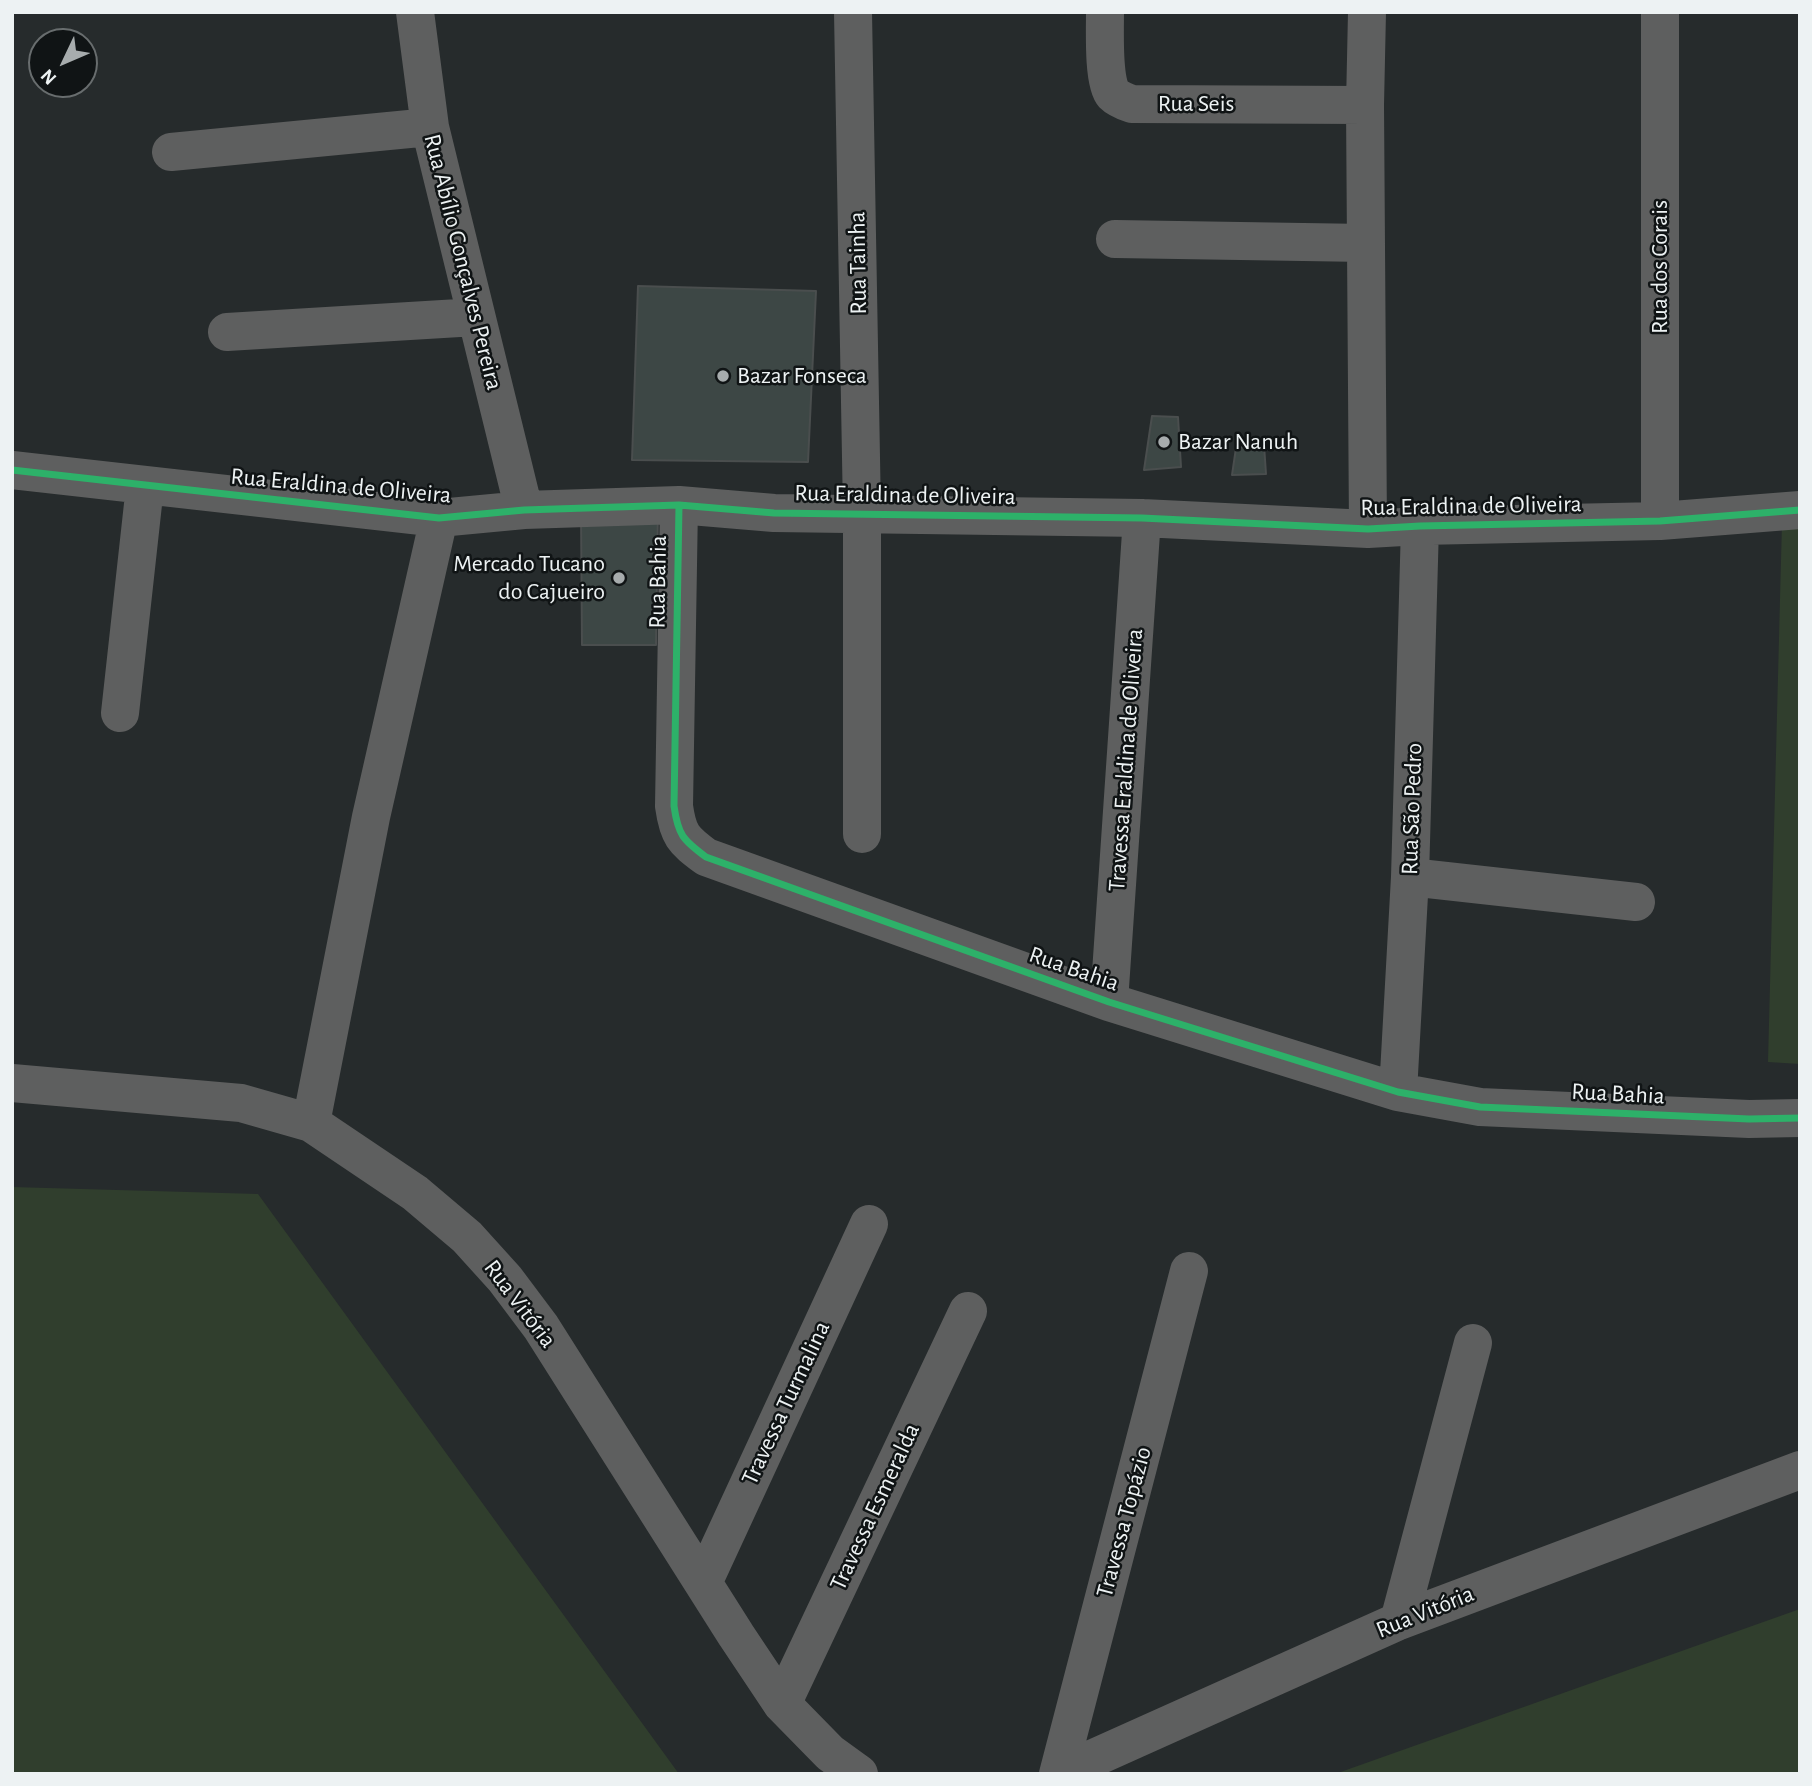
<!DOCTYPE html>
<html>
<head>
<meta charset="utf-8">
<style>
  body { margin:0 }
  #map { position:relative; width:1812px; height:1786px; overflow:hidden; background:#262b2c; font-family:"Alegreya Sans",sans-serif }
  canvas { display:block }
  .frame { position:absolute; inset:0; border:14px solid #edf2f3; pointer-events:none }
  .north { position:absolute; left:28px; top:28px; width:70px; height:70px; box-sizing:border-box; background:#101415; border:2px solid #686d6e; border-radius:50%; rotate:226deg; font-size:19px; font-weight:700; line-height:28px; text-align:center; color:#edf2f3 }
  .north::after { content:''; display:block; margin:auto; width:24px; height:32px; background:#a7acad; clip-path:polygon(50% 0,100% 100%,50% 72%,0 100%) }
</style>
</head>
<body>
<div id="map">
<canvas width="1812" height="1786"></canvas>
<div class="frame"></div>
<div class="north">N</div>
</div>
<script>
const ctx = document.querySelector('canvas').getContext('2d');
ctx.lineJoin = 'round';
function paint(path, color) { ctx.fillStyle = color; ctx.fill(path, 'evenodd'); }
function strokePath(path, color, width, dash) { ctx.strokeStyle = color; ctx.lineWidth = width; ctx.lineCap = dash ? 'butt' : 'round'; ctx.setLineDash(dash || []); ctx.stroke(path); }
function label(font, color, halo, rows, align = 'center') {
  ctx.font = font + ' "Alegreya Sans",sans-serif'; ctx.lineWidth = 5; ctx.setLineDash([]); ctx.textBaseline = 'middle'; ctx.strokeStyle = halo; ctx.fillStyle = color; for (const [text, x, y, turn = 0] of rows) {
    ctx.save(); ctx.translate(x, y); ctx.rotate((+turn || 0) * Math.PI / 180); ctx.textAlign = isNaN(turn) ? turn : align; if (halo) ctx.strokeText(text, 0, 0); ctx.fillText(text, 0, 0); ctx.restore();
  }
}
const green = new Path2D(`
  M1782 522H1800V1064L1768 1062Z
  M12 1187 258 1194 679 1774H12Z
  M1800 1609V1774H1335Z`);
const building = new Path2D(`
  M638 286 816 291 808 462 632 460Z
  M1152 416 1178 417 1181 467 1144 470Z
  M1264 445 1266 474 1232 475 1236 448Z
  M658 507 656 645H582L581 511Z`);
const street = new Path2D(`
  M415 12 430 127 524 510
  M853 12 862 513V834
  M1105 12C1105 29 1103 83 1113 94 1118 99 1126 102 1132 104L1365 105
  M1367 12 1365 105 1368 529
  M171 152 430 127
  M1115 239 1366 243
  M227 332 476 317
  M12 470 439 518 524 510 679 505 774 513 1142 518 1368 529 1420 526 1660 521 1800 510
  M679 505 674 806C678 835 683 840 706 857L1109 1002 1398 1092 1480 1107 1749 1119 1800 1118
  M1660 521V12
  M120 713 145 486
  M1410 877 1636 902
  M1109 1002 1142 518
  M12 1083 241 1103 311 1123 415 1193 467 1237 505 1279 541 1327 736 1635 782 1704 830 1753 859 1774
  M1398 1092 1410 877 1420 526
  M311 1123 371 817 439 518
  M703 1583 869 1224
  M1399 1621 1473 1343
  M782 1704 968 1311
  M1058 1774 1399 1621 1800 1470
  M1058 1774 1189 1271`);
const cycleway = new Path2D(`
  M12 470 439 518 524 510 679 505 774 513 1142 518 1368 529 1420 526 1660 521 1800 510
  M679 505 674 806C678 835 683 840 706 857L1109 1002 1398 1092 1480 1107 1749 1119 1800 1118`);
const markers = [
  [723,376,7,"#a7acad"],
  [1164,442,7,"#a7acad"],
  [619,578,7,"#a7acad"]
];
const streetNames = [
  ["Rua Seis",1196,104],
  ["Rua Abílio Gonçalves Pereira",463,262,76],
  ["Rua Tainha",858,263,-91],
  ["Rua dos Corais",1660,267,-90],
  ["Rua Eraldina de Oliveira",341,486,5],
  ["Rua Eraldina de Oliveira",905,495,1],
  ["Rua Eraldina de Oliveira",1471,506,-1],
  ["Rua Bahia",658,582,-89],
  ["Travessa Eraldina de Oliveira",1126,760,-86],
  ["Rua São Pedro",1412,809,-88],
  ["Rua Bahia",1074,969,19],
  ["Rua Bahia",1618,1094,3],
  ["Rua Vitória",520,1304,53],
  ["Travessa Turmalina",786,1403,-65],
  ["Travessa Esmeralda",875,1507,-65],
  ["Travessa Topázio",1124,1522,-75],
  ["Rua Vitória",1425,1612,-22]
];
const poiNames = [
  ["Bazar Fonseca",737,376],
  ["Bazar Nanuh",1178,442],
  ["Mercado Tucano",605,564,"right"],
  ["do Cajueiro",605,592,"right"]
];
paint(green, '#303e2d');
paint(building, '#3d4745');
strokePath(building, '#4a4e4e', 2);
strokePath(street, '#5e5f5f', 38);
strokePath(cycleway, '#2db169', 7);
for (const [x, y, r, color] of markers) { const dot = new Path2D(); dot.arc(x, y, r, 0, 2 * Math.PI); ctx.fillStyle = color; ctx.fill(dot); strokePath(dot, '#101415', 2.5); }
label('24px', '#edf2f3', '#101415', streetNames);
label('24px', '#edf2f3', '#101415', poiNames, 'left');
</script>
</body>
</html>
